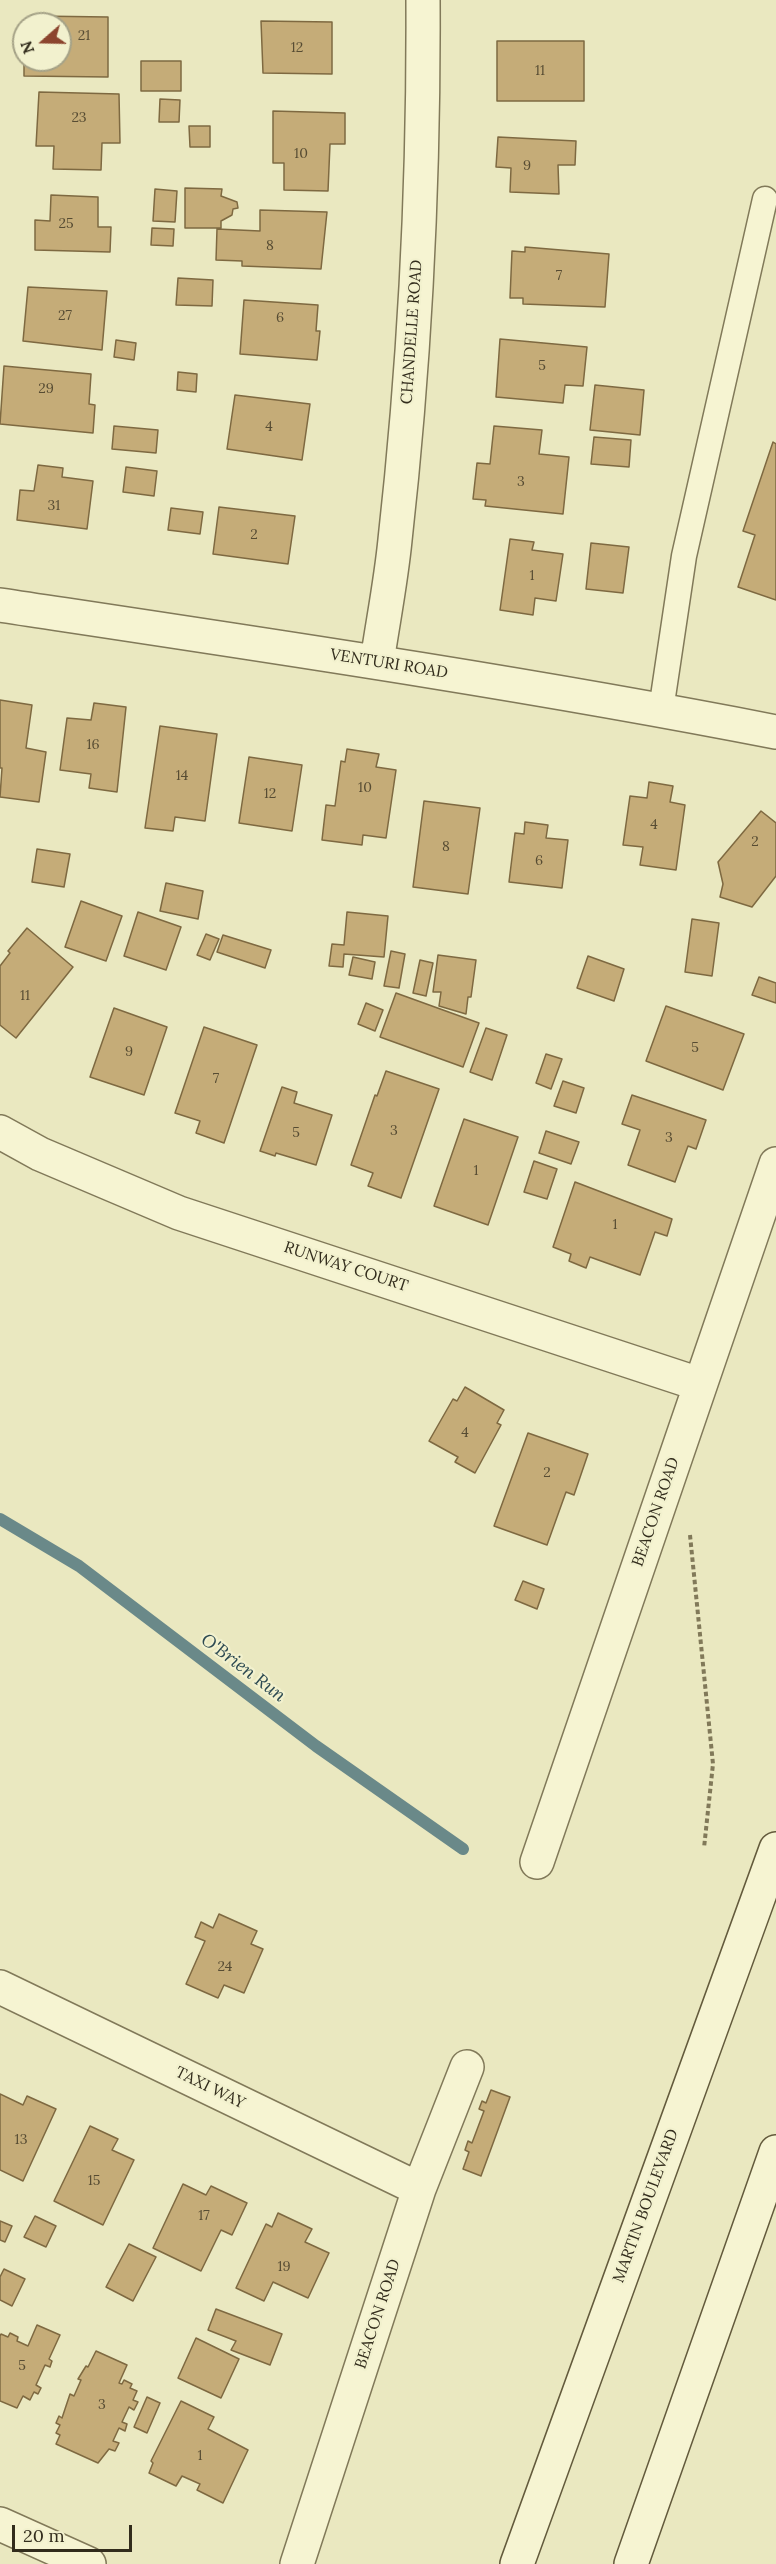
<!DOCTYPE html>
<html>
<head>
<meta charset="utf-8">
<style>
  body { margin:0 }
  #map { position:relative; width:776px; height:2564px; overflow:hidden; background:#eae8c0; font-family:Lora,serif }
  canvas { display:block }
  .north { position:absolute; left:12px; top:12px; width:60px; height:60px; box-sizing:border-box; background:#f2f1ce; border:2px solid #a5a287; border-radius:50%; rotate:250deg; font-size:16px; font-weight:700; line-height:24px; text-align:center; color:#322c1c }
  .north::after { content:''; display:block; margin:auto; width:21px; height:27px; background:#8c452e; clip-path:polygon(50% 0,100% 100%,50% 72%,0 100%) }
  .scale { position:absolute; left:12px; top:2525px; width:120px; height:27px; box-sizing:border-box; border:3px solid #322c1c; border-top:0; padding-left:8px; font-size:18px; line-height:21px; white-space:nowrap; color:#322c1c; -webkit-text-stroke:4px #f2f1ce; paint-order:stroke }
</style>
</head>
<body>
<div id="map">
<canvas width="776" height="2564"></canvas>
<div class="north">N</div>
<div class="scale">20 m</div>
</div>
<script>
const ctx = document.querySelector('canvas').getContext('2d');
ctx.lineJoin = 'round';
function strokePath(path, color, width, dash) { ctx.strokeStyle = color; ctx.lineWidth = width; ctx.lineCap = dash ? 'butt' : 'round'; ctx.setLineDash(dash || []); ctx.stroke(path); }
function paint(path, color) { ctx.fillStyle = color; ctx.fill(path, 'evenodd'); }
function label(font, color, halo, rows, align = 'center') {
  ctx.font = font + ' Lora,serif'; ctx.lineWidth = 4.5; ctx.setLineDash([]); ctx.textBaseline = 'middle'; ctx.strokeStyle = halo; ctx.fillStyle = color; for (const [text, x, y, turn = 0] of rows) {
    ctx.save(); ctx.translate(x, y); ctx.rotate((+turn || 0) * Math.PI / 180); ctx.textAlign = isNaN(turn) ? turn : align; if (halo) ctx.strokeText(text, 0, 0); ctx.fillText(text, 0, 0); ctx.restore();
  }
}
const stream = new Path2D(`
  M0 1519 79 1566 316 1746 463 1849`);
const building = new Path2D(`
  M35 16 108 17V77L24 76V47V60H60V24H35Z
  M261 21 332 22V74L263 73Z
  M497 41H584V101H497Z
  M141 61H181V91H141Z
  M39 92 119 94 120 143H102L101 170 53 169 54 146H36Z
  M160 99 180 100 179 122H159Z
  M273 111 345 113V144H330L328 191 284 190V163H273Z
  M189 126H210V147H190Z
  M498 137 576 141 575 165H558L559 194 510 192 511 168 496 167Z
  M185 188 222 189 221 196 237 202 238 208 233 209 232 215 221 221V228H185Z
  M155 189 177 191 175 222 153 221Z
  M51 195 98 197V227H111L110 252 35 250V220L50 221Z
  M260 210 327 212 321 269 242 266V261L216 260 217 229 260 231Z
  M152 228 174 229 173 246 151 245Z
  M525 247 609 254 605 307 523 304V298H510L512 251 525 252Z
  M178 278 213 280 212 306 176 305Z
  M28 287 107 291 102 350 23 341Z
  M244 300 318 305 316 331H320L317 360 240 354Z
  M500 339 587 347 583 386 565 385 563 403 496 397Z
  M116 340 136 343 134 360 114 357Z
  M4 366 91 374 89 404 95 405 93 433 0 424Z
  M178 372 197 374 196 392 177 390Z
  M595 385 644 390 640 435 590 430Z
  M235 395 310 404 302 460 227 449Z
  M114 426 158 430 156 453 112 449Z
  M494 426 542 430 539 454 569 457 563 514 485 506 486 500 473 499 477 463 490 464Z
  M594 437 631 440 629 467 591 464Z
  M773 442 776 444V600L738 587 755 535 743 531Z
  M38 465 63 468 62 477 93 481 87 529 17 520 20 490 34 491Z
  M126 467 157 471 154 496 123 492Z
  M219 507 295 516 288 564 213 554Z
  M171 508 203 512 200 534 168 530Z
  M510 539 534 542 532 550 563 554 556 601 535 598 533 615 500 610Z
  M591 543 629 547 623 593 586 589Z
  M0 700 32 705 26 748 46 752 39 802 0 797 2 768H0Z
  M94 703 126 707 117 792 89 788 91 774 60 770 67 718 91 720Z
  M160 726 217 734 205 821 175 817 173 831 145 828Z
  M347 749 379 754 376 767 396 770 386 838 363 835 362 845 322 840 326 805 335 806 341 761 345 762Z
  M249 757 302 765 292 831 239 823Z
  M649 782 673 786 670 802 685 805 676 870 640 865 643 847 623 845 630 796 647 798Z
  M424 801 480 808 468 894 413 887Z
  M761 811 776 823V876L752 907 720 897 723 884 718 862Z
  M525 822 548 825 546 838 568 840 562 888 509 882 515 833 524 834Z
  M37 849 70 854 64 887 32 882Z
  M166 883 203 891 198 919 160 911Z
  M81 901 122 916 106 961 65 947Z
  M138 912 181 927 166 970 124 956Z
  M347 912 388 916 384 957 344 954 343 967 329 966 332 944 344 945Z
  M692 919 719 923 712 976 685 972Z
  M27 928 73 967 16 1038 0 1025V966L10 953 8 951Z
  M206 934 219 939 210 960 197 955Z
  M223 935 271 950 265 968 217 952Z
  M391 951 405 954 399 988 384 986Z
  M438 955 476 960 471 997H468L466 1014 439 1006 441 992H433Z
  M588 956 624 969 614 1001 577 988Z
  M353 957 375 962 372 979 349 975Z
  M420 960 433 963 426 996 413 993Z
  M759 977 776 983V1003L752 995Z
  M396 993 479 1023 463 1067 380 1037Z
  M366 1003 383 1010 375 1031 358 1024Z
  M666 1006 744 1034 723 1090 646 1061Z
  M114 1008 167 1027 144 1095 90 1077Z
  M204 1027 257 1045 224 1143 196 1133 200 1121 175 1113Z
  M486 1028 507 1035 492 1080 470 1072Z
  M546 1054 562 1059 551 1089 536 1083Z
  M386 1071 439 1089 401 1198 368 1186 373 1173 351 1165 375 1095 377 1096Z
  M563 1081 584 1088 576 1113 554 1106Z
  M282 1087 297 1092 294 1103 332 1115 316 1165 276 1153 275 1156 260 1151Z
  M632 1095 706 1120 696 1149 688 1146 675 1182 628 1165 640 1130 622 1124Z
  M464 1119 518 1137 488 1225 434 1206Z
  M546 1131 579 1142 571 1164 539 1153Z
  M534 1161 557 1169 547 1199 524 1192Z
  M575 1182 672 1219 667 1236 655 1232 640 1275 590 1257 586 1268 569 1261 571 1254 553 1247Z
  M465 1387 504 1410 497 1423 501 1425 475 1473 455 1462 458 1457 429 1441 453 1399 457 1401Z
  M528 1433 588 1454 574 1495 566 1492 547 1545 494 1526Z
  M523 1581 544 1589 537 1609 515 1600Z
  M219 1914 257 1931 251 1944 263 1949 244 1993 224 1985 218 1998 186 1984 205 1941 195 1937 201 1922 213 1928Z
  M491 2090 510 2097 481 2176 463 2169 469 2152 465 2150 468 2141 472 2143 484 2111 479 2109 482 2101 486 2103Z
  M0 2094 23 2105 27 2096 56 2109 23 2181 0 2170Z
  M90 2126 118 2139 112 2150 134 2160 103 2225 54 2201Z
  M183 2184 206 2195 211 2186 247 2203 232 2235 221 2230 201 2271 153 2248Z
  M278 2213 312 2229 305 2242 329 2253 308 2298 273 2282 264 2301 236 2288 266 2224 272 2227Z
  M35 2216 56 2226 46 2247 24 2237Z
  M0 2221 12 2226 5 2242 0 2240Z
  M129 2244 156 2257 133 2301 106 2287Z
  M4 2269 25 2279 12 2306 0 2300V2277Z
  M216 2309 282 2334 270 2365 231 2350 236 2341 208 2330Z
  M37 2325 60 2335 49 2359 52 2361 50 2367 45 2365 36 2385 41 2388 38 2394 34 2392 30 2400 23 2396 17 2408 0 2401V2336L1 2334 8 2337 10 2333 18 2337 17 2341 28 2346Z
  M196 2338 239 2359 221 2398 178 2378Z
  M96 2351 127 2365 119 2383 122 2384 124 2380 132 2384 130 2388 137 2391 133 2400 138 2402 134 2410 129 2407 122 2422 127 2424 125 2431 119 2428 113 2441 119 2443 115 2451 109 2449 98 2463 56 2444 60 2435 56 2433 60 2425 56 2423 59 2416 62 2418 70 2394 74 2396 81 2380 78 2379 86 2366 88 2367Z
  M147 2397 160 2403 147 2433 134 2427Z
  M181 2401 214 2417 208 2429 248 2450 223 2503 197 2490 200 2484 182 2476 176 2486 149 2473 153 2463 151 2461Z`);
const path = new Path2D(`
  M690 1535 713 1764 704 1848`);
const service = new Path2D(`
  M661 710 684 556 765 199`);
const minor = new Path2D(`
  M0 605C259 644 519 682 776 732
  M377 662C383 621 391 581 395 540 415 361 424 180 423 0
  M0 1132 40 1154 179 1213 699 1384
  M537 1862 776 1164
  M0 1987 419 2189
  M0 2524 89 2564
  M297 2564 419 2189 467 2067`);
const secondary = new Path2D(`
  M517 2564 776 1849
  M631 2564 776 2152`);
const numberNames = [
  ["21",84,36],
  ["12",297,48],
  ["11",540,71],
  ["23",79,118],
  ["10",301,154],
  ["9",527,166],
  ["25",66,224],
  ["8",270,246],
  ["7",559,276],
  ["27",65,316],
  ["6",280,318],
  ["5",542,366],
  ["29",46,389],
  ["4",269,427],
  ["3",521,482],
  ["31",54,506],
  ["2",254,535],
  ["1",532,576],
  ["16",93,745],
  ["14",182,776],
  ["10",365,788],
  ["12",270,794],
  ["4",654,825],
  ["2",755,842],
  ["8",446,847],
  ["6",539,861],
  ["11",25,996],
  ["5",695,1048],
  ["9",129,1052],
  ["7",216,1079],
  ["3",394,1131],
  ["5",296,1133],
  ["3",669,1138],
  ["1",476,1171],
  ["1",615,1225],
  ["4",465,1433],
  ["2",547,1473],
  ["24",225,1967],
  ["13",21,2140],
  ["15",94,2181],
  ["17",204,2216],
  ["19",284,2267],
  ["5",22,2366],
  ["3",102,2405],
  ["1",200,2456]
];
const streetNames = [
  ["CHANDELLE ROAD",412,332,-86],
  ["VENTURI ROAD",389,664,9],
  ["RUNWAY COURT",346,1267,18],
  ["BEACON ROAD",656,1512,-71],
  ["TAXI WAY",210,2088,26],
  ["MARTIN BOULEVARD",646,2206,-70],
  ["BEACON ROAD",378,2314,-72]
];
const waterNames = [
  ["O'Brien Run",243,1668,37]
];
strokePath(stream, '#6a8989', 12);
paint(building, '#c5ac78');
strokePath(building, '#7e6941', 1.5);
strokePath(service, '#817959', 27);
strokePath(minor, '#817959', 36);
strokePath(secondary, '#635a3c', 36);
strokePath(path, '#817959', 4, [4.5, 3]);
strokePath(service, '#f6f4d2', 24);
strokePath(minor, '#f6f4d2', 33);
strokePath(secondary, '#f6f4d2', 33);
label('14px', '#574c33', null, numberNames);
label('16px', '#322c1c', '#f2f1ce', streetNames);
label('italic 18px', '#2d4a51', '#f2f1ce', waterNames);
</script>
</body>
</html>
